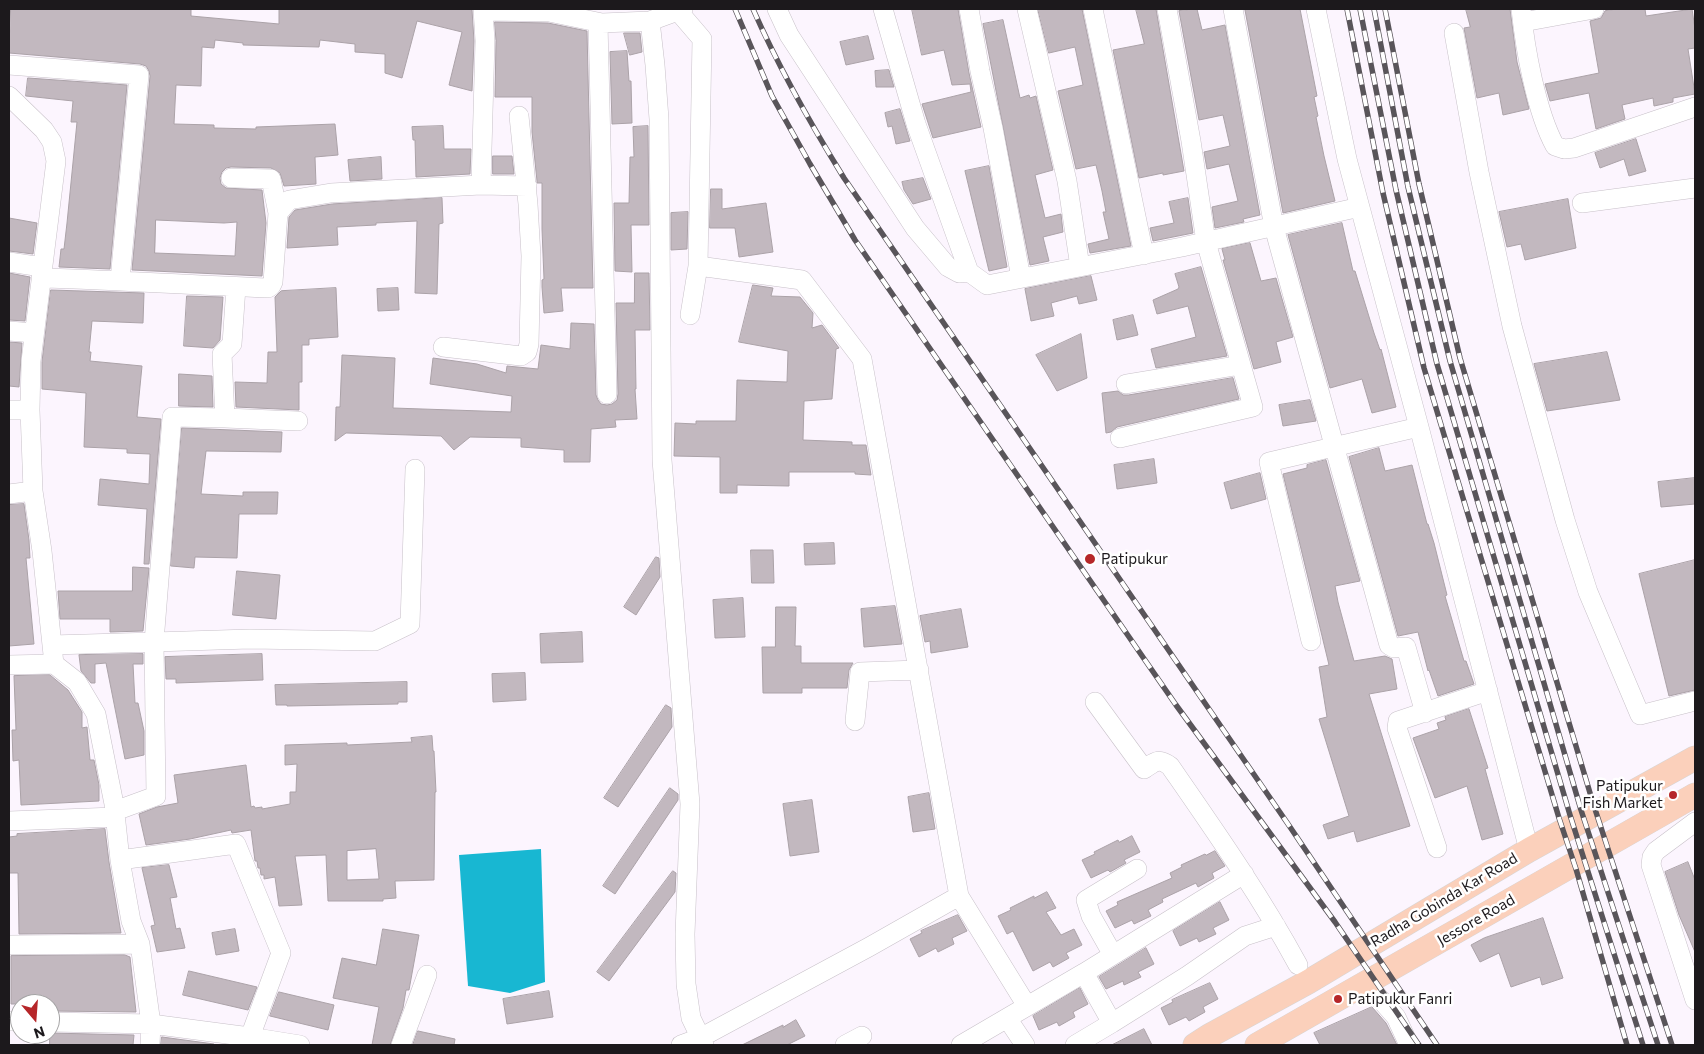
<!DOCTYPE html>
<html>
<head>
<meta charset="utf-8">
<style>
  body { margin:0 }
  #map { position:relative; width:1704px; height:1054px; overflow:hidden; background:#fcf5fe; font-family:Commissioner,sans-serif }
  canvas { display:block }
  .frame { position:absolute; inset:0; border:10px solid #1c191c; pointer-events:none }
  .north { position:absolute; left:10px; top:994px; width:50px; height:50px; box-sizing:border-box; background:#fff; border:1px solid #a4a3a4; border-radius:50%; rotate:162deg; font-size:14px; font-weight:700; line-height:20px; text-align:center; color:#1c191c }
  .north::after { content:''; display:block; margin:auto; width:18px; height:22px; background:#b62629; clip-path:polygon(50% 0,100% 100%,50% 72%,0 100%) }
</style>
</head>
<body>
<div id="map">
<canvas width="1704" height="1054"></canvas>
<div class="frame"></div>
<div class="north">N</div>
</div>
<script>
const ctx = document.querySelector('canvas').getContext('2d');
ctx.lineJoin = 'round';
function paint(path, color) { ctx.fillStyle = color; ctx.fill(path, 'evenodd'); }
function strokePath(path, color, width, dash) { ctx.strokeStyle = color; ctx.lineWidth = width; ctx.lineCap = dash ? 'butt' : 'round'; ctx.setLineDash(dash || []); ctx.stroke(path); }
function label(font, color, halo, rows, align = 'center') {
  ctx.font = font + ' Commissioner,sans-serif'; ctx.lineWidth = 5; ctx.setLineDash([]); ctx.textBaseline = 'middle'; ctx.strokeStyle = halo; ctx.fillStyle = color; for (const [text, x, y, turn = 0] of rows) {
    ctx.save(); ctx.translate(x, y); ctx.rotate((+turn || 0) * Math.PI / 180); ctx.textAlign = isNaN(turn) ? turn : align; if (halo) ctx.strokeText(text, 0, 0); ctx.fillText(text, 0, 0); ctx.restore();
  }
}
const water = new Path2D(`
  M541 849 545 982 510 993 468 986 459 855Z`);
const building = new Path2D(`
  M11 9H191V16L279 24V9H470L472 10 474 41 472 91 449 85 462 32 417 21 402 78 385 73V54L355 52V44L320 40 319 47 243 45V43L215 40 214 48 202 47 201 86 176 85 174 124 214 125V128L256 129V127L335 124 338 155 315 157 316 184 284 186 280 173 271 168 231 167 226 168 222 172 220 178 221 184 226 188 262 190 266 223 262 276 132 270 150 76 149 71 146 66 140 64 9 53ZM156 220 224 223 237 222 235 256 155 253Z
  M912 9H958L969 73 981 127 933 138 922 104 971 92 970 84 952 85 944 50 922 55Z
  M1038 9H1082L1131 246 1090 253 1088 244 1109 239 1103 212H1106L1102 191 1096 165 1076 169 1058 91 1083 85 1075 47 1049 53Z
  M1136 9H1156L1184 171 1163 175V173L1139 178 1113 50 1144 44Z
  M1193 9H1197L1202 30 1225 25 1260 215 1243 219 1244 222 1215 228 1212 207 1238 201 1229 164 1207 169 1204 152 1230 146 1223 115 1199 120 1179 11Z
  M1252 9H1300L1317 96 1314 97 1318 116 1316 117 1324 156 1335 201 1283 213 1245 10Z
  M1466 9H1510L1517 62 1529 109 1503 115 1499 93 1477 98 1464 28 1470 27Z
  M1617 9H1645L1646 16 1692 9 1695 29V48L1688 49 1695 94 1673 98V102L1654 106 1653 98 1622 105 1625 119 1596 129 1589 93 1550 101 1545 84 1599 73 1590 21 1601 18 1605 11Z
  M1003 20 1020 98 1029 95 1030 98 1036 96 1053 170 1035 175 1045 218 1061 214 1063 232 1043 237 1049 261 1030 265 983 24Z
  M495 22 548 23 587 31 593 288H561L563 311 544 313 542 287V280L544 279 542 229V183H537V181L532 132V97H495L496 41Z
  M624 33H640L642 52 630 55Z
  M868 36 874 59 846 65 840 42Z
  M627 51 629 81H631L632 123 612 124 610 52Z
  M889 70 894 87H876L875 71Z
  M28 78 127 85 110 269 59 267 61 249H64L67 223 77 122H71L73 101 26 96Z
  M900 109 910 141 896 144 892 126 888 127 885 113Z
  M443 126 444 149H471L470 174 416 177 415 140H413L412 127Z
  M648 126 649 225H631L632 272 615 271 614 203H629L630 157H634L633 127Z
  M1636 139 1646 171 1629 176 1624 159 1600 168 1595 153Z
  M493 156H512L514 174H493Z
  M381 157 382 179 350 181 348 160Z
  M989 166 1007 267 989 271 965 171Z
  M923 178 931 199 913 204 904 190 902 182Z
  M711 189H722V209L766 203 773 252 739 257 735 228H710Z
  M442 198 443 223 439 224 437 294 415 293 417 221 376 223V225L337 227 338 245 287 248 289 217 295 210 332 204Z
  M1188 198 1193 233 1153 241 1150 228 1174 223 1169 202Z
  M1568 199 1576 248 1525 260 1521 244 1507 247 1499 212Z
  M688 212 687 249 671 250V213Z
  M9 218 37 223 33 254 9 251Z
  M1342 223 1353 271H1355L1374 333 1380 350 1381 349 1396 407 1372 413 1362 379 1330 388 1288 235Z
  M1250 243 1261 281 1276 278 1293 337 1276 342 1281 362 1254 369 1223 260H1225L1222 249Z
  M1201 267 1227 356 1156 368 1151 349 1196 337 1188 306 1157 314 1153 300 1178 289 1179 287 1175 274Z
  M9 273 30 277 25 321 9 320Z
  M635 273H649L650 330H635L636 389H635L637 419 615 420 616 427 591 429 590 462H564V450L521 447V438L470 437 454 450 441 436 346 433 335 441 336 407H340L342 355 395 358 393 408 511 412 512 396 430 384 433 358 477 364 506 373 507 366 538 369 541 345 570 349 571 323 594 324 596 395 598 400 601 404 607 405 612 404 617 400 618 394 616 303H634Z
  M1091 276 1097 300 1079 304 1077 296 1051 303 1054 316 1031 321 1025 289Z
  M753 285 773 288 771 296 800 297 813 313 812 328 822 325 839 348 836 349 832 399 804 401 803 440 852 442V445H866L871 475 855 474V472H789V486L737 485V493H720V457L674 456 675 423 696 424V421H736L737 380 787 382 788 351 739 342Z
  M336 288 338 337 309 339V345H302V382H299V410L236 407 235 382 267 383 268 352H277L275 297 281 291Z
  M398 288 399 310 378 311 377 289Z
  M51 290 144 293 143 323 92 321 89 352H91L90 361 142 366 137 417 161 419 149 564H144L147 509 98 505 100 479 149 484 150 454 127 453V449L84 447 86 393 42 389V362Z
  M187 296 223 297 220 340 213 348 184 346Z
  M1133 315 1138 335 1117 340 1113 320Z
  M1081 334 1087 378 1057 391 1036 355Z
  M9 342 22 343 19 387 9 386Z
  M1607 352 1620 400 1547 411 1534 364Z
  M179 374 212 376 213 407 179 406Z
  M1233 378 1239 399 1117 427 1111 432 1106 433 1102 393 1118 391 1123 395H1128Z
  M1310 400 1316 421 1283 426 1279 405Z
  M182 428 282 432 281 452 206 451 201 494 243 496V492H278L277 514H239L237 558 195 557 194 568 171 566Z
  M1379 448 1385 471 1412 465 1427 524H1428L1434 543 1447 595 1445 596 1464 661H1466L1474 684 1438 696 1429 670 1428 671 1418 632 1398 636 1349 457Z
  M1154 459 1157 483 1117 489 1114 465Z
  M1326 460 1360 581 1335 586 1338 602 1354 661 1385 656 1392 659 1397 689 1369 694 1410 826 1357 842 1354 831 1328 839 1323 825 1349 816 1319 719 1327 717 1319 667 1329 665 1283 474 1307 468V465Z
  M1260 473 1266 499 1231 509 1224 483Z
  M1695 478V504L1661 507 1658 482Z
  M24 504 29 540 30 558H26L34 644 9 646V505Z
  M834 543 835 564 805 565 804 544Z
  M751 550H773L774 583H752Z
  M656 557 659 558 660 577 636 615 624 607Z
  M1695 560V690L1669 696 1639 574Z
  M133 567 149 568 143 631 110 632V619H60L58 591H132Z
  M237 571 280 575 276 619 233 615Z
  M743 598 745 637 715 638 713 600Z
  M895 606 902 644 864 647 861 609Z
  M776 607H796L795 646H801V663H853L849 670 847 688H802V693H763L762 647H775Z
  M961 609 968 647 931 653 930 641 925 642 920 616Z
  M582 632 583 662 541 663 540 634Z
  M143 654V664H133L135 703H138L144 731V755L125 759 106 663 95 664V683H91L81 671 79 655Z
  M262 654 263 680 176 683V679H166L165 657Z
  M525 673 526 700 493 702 492 674Z
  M50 675 68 690 82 712V728L87 727 90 760H94L99 785V801L21 805 19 760 13 761 12 730H16L14 676Z
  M407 682V702H398V704L287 706V705H276L275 685Z
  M666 705 671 708 672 727 618 807 604 798Z
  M1469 709 1488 768 1485 769 1503 834 1482 840 1467 786 1435 798 1413 738 1439 729 1437 723 1446 720 1445 717Z
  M432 736 433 751H434L436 792H435L434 880 395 881 396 898 383 899V901H328L326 855 295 856 302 905 279 906 275 877 264 879V875H261L260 868H258L257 861H255L251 830 232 833 231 830 190 839 146 845 139 814 157 807 178 803 174 775 246 765 251 807 254 806 255 808 262 807V809L290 804V792H296L297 764 285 765V745L347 743V745L412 742 411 738ZM376 849 379 879 347 880V851Z
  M670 788 678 794V800L615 894 603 886Z
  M929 793 935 829 913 832 908 797Z
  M812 800 819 852 790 856 783 804Z
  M105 829 109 862 121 933 19 934 18 873H9V837L17 836V834Z
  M1132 836 1140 852 1124 860 1126 863 1110 872 1108 870 1091 878 1082 860 1095 854 1094 852 1118 840 1119 842Z
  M1215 851 1225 866 1212 873 1214 878 1198 887 1196 883 1162 899 1163 902 1148 910 1151 916 1134 924 1132 920 1115 928 1106 911 1118 905 1117 902 1172 878 1170 873 1182 867 1181 865 1205 854 1206 855Z
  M1688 862 1695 880V952L1679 915 1665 872Z
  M169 865 177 897 170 898 176 929 180 928 185 948 157 952 151 926 155 925 142 868Z
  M673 871 676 873 675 892 609 981 597 972Z
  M1047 892 1056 908 1046 912 1061 935 1074 929 1082 945 1066 953 1069 958 1053 967 1050 962 1033 971 1013 931 1007 934 998 916 1011 910 1010 908 1034 896V898Z
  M1220 902 1229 920 1213 928 1216 934 1199 942 1197 938 1180 946 1173 931Z
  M958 915 967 931 952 938 954 944 938 952 936 948 919 957 910 939 922 933 921 931Z
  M1543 918 1563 978 1542 985 1540 977 1511 987 1499 953 1480 962 1471 945 1484 938Z
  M235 929 239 951 216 955 212 933Z
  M383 929 419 935 409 990H406L403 1008 390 1045H372L379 1007 333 998 342 958 376 965Z
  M1146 948 1154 964 1138 972 1141 977 1124 985 1123 981 1106 989 1099 977Z
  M125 955 130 957 136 1012 50 1011V1004H11V956Z
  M189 971 257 987 248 1010 183 995Z
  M1210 983 1218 999 1203 1007 1205 1012 1189 1021 1186 1017 1169 1025 1161 1008 1173 1002 1172 1000Z
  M1080 988 1088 1004 1073 1012 1075 1017 1059 1026 1057 1022 1039 1030 1033 1016Z
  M549 991 553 1017 507 1024 503 999Z
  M279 992 334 1005 328 1030 270 1016Z
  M1372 1007 1386 1023 1397 1045H1320L1314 1033Z
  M796 1020 805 1036 787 1045H742L783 1025V1027Z
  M1144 1029 1152 1045H1112Z
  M418 1031 455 1039 454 1045H413Z
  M50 1033 134 1035 133 1045H50Z
  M162 1037 214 1044V1045H161Z`);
const minor = new Path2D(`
  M485 9 491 11 549 12 602 23 650 21 683 9
  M777 9 789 35 915 228 948 267 959 273 969 272
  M883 9 916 124 969 272 987 285 1182 247 1360 207
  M969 9 980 71 993 128 1021 278
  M1027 9 1067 181 1080 267
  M1093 9 1144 255
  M1233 9 1274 227 1389 645 1394 648 1406 647 1425 713
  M1316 9 1347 159 1419 427 1529 850
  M1521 9C1525 48 1536 111 1555 146L1564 149 1574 148 1695 107
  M678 11 702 39 698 266 802 280 862 359 959 896 1027 1006
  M650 21 655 65 659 119 662 460 690 804 685 934 686 984 691 1018 704 1045
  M1523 22 1594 9
  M598 23 607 394
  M1454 33 1479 172 1512 326 1565 520 1588 592 1640 715 1695 701
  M9 65 139 75 120 280
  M9 96 44 130 52 142 56 161 31 361 30 410 33 491 42 551 54 664
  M231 178 271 179 278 213
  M481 185 485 41 483 9
  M1582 203 1695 188
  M9 262 42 267
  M41 278C117 280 192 285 268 288L271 286 273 282 278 213 289 200 331 193 481 185 527 186
  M690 315 698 266
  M9 331 34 333
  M443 347 521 356 527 352 529 344 531 256 528 204 519 116
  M1126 384 1241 365
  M9 410H30
  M225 418 298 421
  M1120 438 1253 407 1206 242 1191 141 1167 9
  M9 494 33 491
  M1311 641 1269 462 1419 427
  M52 645 154 642 172 417 225 418 222 354 232 344 236 287
  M9 665 54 664 77 682 96 714 114 804 120 860 131 921 140 944 151 1024 150 1045
  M1095 702 1144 769C1155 762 1158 757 1170 766 1215 831 1260 895 1298 965
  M855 721 860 672 919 670
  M115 811 156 796 154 642 250 639 375 641 410 624 415 469
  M9 821 115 817
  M1695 822 1656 851 1652 857 1651 865 1695 1000
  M1437 848 1397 728 1398 721 1488 691
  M120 860 236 844 281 953 250 1037
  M9 945 140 944
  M1113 955 1091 916 1086 900 1137 869
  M1366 983 1396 1017 1409 1045
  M1007 1018 1025 1045
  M9 1021H20
  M50 1022 151 1024 250 1037 300 1045
  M1112 1023 1187 976 1245 936 1276 926
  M401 1045 427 975
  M681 1045 700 1038 869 947 959 896
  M845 1045 862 1036
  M961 1045 1084 973 1244 874
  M1075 1045 1112 1023 1084 973`);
const major = new Path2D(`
  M1195 1045 1209 1036 1308 982 1529 850 1695 758
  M1257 1045 1695 795`);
const rail = new Path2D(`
  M735 9 772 96 810 164 855 240 1176 705 1335 922 1419 1045
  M753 9C779 68 810 123 844 178L1288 824 1437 1045
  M1347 9 1383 193 1424 368 1559 818 1576 869 1627 1045
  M1360 9 1396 190 1437 364 1570 815 1643 1045
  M1374 9 1408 187 1450 361 1581 810 1658 1045
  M1385 9 1419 184 1460 358 1593 803 1672 1045`);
const markers = [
  [1090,559,6,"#b62629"],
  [1673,795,5,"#b62629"],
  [1338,999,5,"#b62629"]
];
const poiNames = [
  ["Patipukur",1101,559],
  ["Patipukur",1663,786,"right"],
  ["Fish Market",1663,803,"right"],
  ["Patipukur Fanri",1348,999]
];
const streetNames = [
  ["Radha Gobinda Kar Road",1444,900,-31],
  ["Jessore Road",1476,920,-30]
];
paint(water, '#18b7d2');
paint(building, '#c2b8bf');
strokePath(building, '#aba2a8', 1);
strokePath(minor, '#c7c0c8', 20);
strokePath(major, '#d6d6d6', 25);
strokePath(minor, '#fff', 19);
strokePath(major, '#fbd0bb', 24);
strokePath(rail, '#59555a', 5.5);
strokePath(rail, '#fff', 4, [11]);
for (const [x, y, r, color] of markers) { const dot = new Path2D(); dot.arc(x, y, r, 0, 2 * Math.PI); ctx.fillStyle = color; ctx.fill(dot); strokePath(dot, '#fff', 2); }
label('15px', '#1c191c', '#fff', poiNames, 'left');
label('15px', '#1c191c', '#fff', streetNames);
</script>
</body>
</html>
